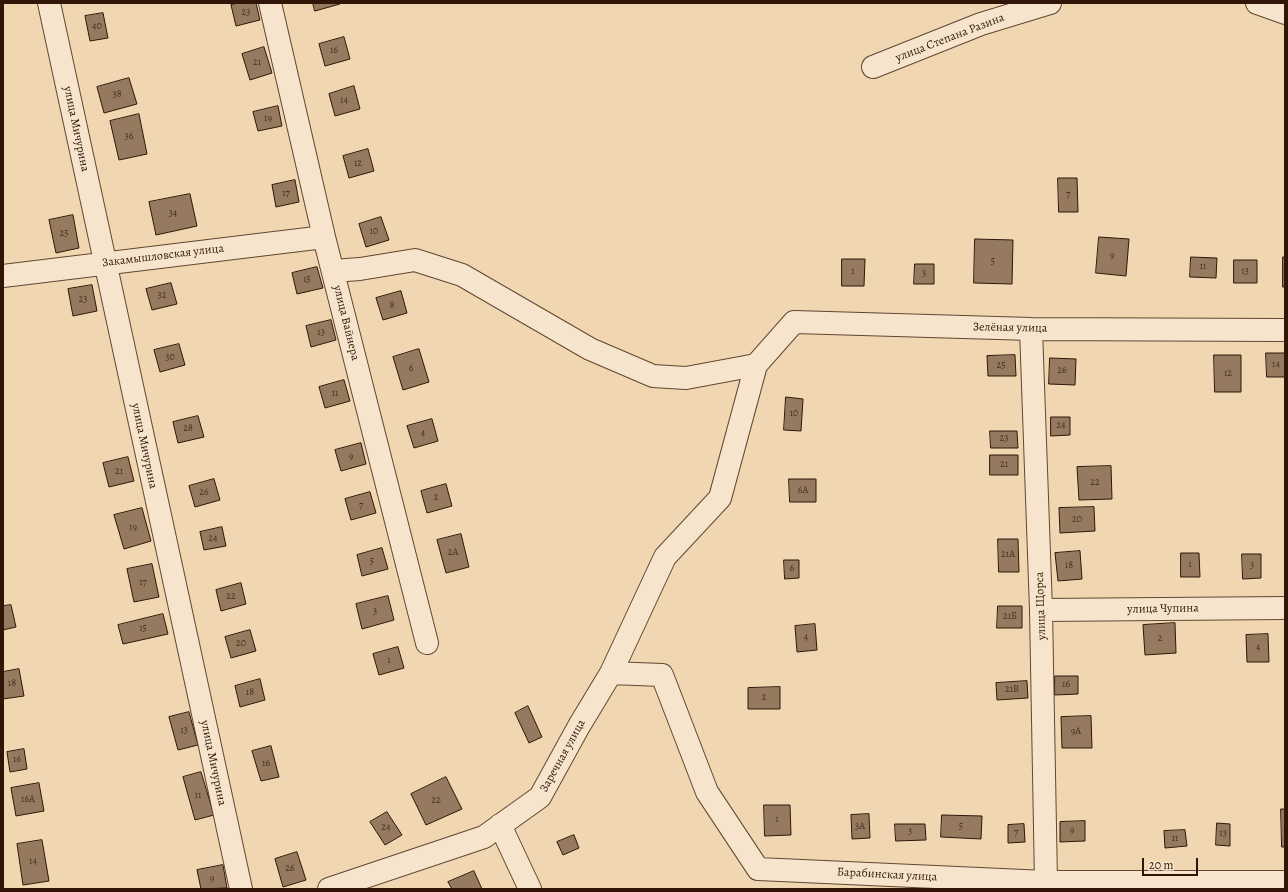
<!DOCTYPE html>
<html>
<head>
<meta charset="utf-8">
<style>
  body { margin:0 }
  #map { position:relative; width:1288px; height:892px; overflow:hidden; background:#f1d7b1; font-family:Alegreya,serif }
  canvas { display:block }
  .frame { position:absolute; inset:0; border:4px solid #311608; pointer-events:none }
  .scale { position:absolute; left:1142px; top:858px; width:56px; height:18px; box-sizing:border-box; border:2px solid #311608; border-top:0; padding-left:5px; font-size:12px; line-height:14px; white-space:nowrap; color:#311608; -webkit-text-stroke:3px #f6e5cc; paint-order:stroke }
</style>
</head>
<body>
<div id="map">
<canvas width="1288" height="892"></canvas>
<div class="frame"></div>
<div class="scale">20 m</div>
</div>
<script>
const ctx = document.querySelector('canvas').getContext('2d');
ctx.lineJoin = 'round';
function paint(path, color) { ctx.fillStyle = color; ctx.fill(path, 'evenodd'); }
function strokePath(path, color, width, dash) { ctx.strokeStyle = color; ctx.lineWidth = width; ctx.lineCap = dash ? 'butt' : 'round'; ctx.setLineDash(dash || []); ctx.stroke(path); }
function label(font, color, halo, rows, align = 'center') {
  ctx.font = font + ' Alegreya,serif'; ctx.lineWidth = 3.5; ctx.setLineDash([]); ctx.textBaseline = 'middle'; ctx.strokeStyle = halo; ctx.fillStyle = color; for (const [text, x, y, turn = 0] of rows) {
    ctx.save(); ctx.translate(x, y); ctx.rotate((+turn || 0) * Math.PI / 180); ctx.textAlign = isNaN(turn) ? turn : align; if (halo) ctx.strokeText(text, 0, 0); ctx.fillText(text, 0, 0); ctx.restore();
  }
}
const building = new Path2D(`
  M238 3H256L260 20 236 26 231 5Z
  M313 3H340V4L315 11Z
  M103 13 108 38 90 41 85 16Z
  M344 37 350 59 325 66 319 44Z
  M264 47 272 73 250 80 242 54Z
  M129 78 137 104 104 113 97 87Z
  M354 86 360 109 335 116 329 94Z
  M278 106 282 126 258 131 253 112Z
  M139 114 147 154 119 160 110 121Z
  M368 149 374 171 349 178 343 156Z
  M1058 178H1077L1078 212H1059Z
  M295 180 299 202 276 207 272 185Z
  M190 194 197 226 156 235 149 202Z
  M73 215 79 248 56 253 49 220Z
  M381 217 389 240 366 247 359 224Z
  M1099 237 1129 239 1126 276 1096 273Z
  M975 239 1013 240 1012 284 974 283Z
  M1191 257 1217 258 1216 278 1190 277Z
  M1283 257H1285V287H1283Z
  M842 259H865L864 286H842Z
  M1234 260H1257V283H1234Z
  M915 264H934V284H914Z
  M317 267 323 288 297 294 292 273Z
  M171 283 177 304 152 310 146 289Z
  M92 285 97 311 73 316 68 289Z
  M401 291 407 313 383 320 376 298Z
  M331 320 336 340 311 347 306 326Z
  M179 344 185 365 160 372 154 350Z
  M419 349 429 382 403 390 393 357Z
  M1266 353H1285V377H1267Z
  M1015 355 1016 376H988L987 356Z
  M1214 355H1241V392H1215Z
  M1050 358 1076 359 1075 385 1049 384Z
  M344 380 350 401 325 408 319 387Z
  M786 397 803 399 801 431 784 430Z
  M198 416 204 437 178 443 173 422Z
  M1051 417H1070V435L1051 436Z
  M432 419 438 441 414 448 407 426Z
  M990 431H1017L1018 448H991Z
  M361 443 366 464 341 471 335 450Z
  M990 455H1018V475H990Z
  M128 457 134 481 109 487 103 463Z
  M1111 466 1112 499 1079 500 1077 467Z
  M214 479 220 500 195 507 189 486Z
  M789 479H816V502H790Z
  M446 484 452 506 427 513 421 491Z
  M370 492 376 513 351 520 345 499Z
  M1094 507 1095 531 1060 533 1059 508Z
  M142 508 151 541 124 549 114 515Z
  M222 527 226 546 204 550 200 532Z
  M461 534 469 567 446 573 437 540Z
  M998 539H1018L1019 572H999Z
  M382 548 388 569 362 576 357 555Z
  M1080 551 1082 579 1058 581 1055 553Z
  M1181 553H1199L1200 577H1181Z
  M1242 554H1261V578L1243 579Z
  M784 560H799V578L785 579Z
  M152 564 159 597 134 602 127 569Z
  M241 583 246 604 221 611 216 590Z
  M388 596 394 620 362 629 356 604Z
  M11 605 16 627 3 630V606Z
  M998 606H1022V628H997Z
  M163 614 168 634 123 644 118 625Z
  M1175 623 1176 653 1145 655 1143 625Z
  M815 624 817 650 797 652 795 626Z
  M250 630 256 651 231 658 225 637Z
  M1268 634 1269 662H1247L1246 635Z
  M398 647 404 668 379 675 373 654Z
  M19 669 24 696 3 699V672Z
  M1055 676H1078V694L1055 695Z
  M260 679 265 700 240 707 235 686Z
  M1027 681 1028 698 997 700 996 683Z
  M780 687V709H748V688Z
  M528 706 542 737 529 743 515 713Z
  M189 712 198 745 178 750 169 717Z
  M1091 716 1092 748H1062L1061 717Z
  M271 746 279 777 261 781 252 751Z
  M24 749 27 769 10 772 7 752Z
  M201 772 214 815 195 820 183 777Z
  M446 777 462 809 426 825 411 794Z
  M39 783 44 811 16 816 11 788Z
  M764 805H790L791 835 765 836Z
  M1281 809H1285V847H1282Z
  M387 812 402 835 385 845 370 822Z
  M869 814 870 838 852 839 851 815Z
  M942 815 982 816 981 839 941 837Z
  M1085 821V841L1060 842V822Z
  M1217 823 1230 824V846L1216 845Z
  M895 824H925L926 840 896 841Z
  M1024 824 1025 842 1008 843V825Z
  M1185 830 1187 846 1165 848 1164 831Z
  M574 835 579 848 563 855 557 842Z
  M42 840 49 881 23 885 17 844Z
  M297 852 306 880 283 887 275 859Z
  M223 865 227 888 201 889 197 870Z
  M474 871 482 889H452L448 882Z`);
const minor = new Path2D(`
  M49 3 241 889
  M270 3 324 237 427 643
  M1257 3 1285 13
  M873 67 981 24 1050 3
  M333 271 360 269 415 260 462 275 590 349 653 376 686 378 756 365
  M3 276 324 237
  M1031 329 1041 610 1046 882
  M1041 610 1285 608
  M611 673 662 675 707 792 758 869 1046 882H1285
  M500 825 530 889
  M329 889 484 837 540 797 579 726 611 673 665 557 720 498 756 365 794 322 1031 329 1285 330`);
const numberNames = [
  ["23",246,13],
  ["40",97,27],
  ["16",334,51],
  ["21",257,63],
  ["38",117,95],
  ["14",344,101],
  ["19",268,119],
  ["36",129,137],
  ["12",358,164],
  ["17",286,194],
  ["7",1068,195],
  ["34",173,214],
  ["10",374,232],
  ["25",64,234],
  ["9",1112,256],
  ["5",993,262],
  ["11",1203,267],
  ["1",853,272],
  ["13",1245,272],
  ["3",924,274],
  ["15",307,280],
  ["32",162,296],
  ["23",83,300],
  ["8",392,306],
  ["13",321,333],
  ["30",170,358],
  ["14",1276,365],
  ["25",1001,366],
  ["6",411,369],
  ["26",1062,371],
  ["12",1228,374],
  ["11",335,394],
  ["10",794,414],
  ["24",1061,426],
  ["28",188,429],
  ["4",423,434],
  ["23",1004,439],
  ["9",351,457],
  ["21",1004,465],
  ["21",119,472],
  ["22",1095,483],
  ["6А",803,491],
  ["26",204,493],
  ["2",436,498],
  ["7",361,506],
  ["20",1077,520],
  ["19",133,528],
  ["24",213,539],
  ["2А",453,553],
  ["21А",1008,555],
  ["5",372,562],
  ["1",1190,565],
  ["18",1069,566],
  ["3",1252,566],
  ["6",792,569],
  ["17",143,583],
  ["22",231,597],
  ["3",375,612],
  ["21Б",1010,617],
  ["15",143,629],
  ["4",806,638],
  ["2",1160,639],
  ["20",241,644],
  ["4",1258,648],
  ["1",389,661],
  ["18",12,684],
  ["16",1066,685],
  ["21В",1012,690],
  ["18",250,693],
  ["2",764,698],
  ["13",184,731],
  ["9А",1076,732],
  ["16",17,760],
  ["16",266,764],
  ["11",198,796],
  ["16А",28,800],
  ["22",436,801],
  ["1",777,820],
  ["3А",860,827],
  ["5",961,827],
  ["24",386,828],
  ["9",1072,831],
  ["3",910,832],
  ["7",1016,833],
  ["13",1223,834],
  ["11",1175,839],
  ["14",33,862],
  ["26",290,869],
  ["9",212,879]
];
const streetNames = [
  ["улица Степана Разина",950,38,-21],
  ["улица Мичурина",76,129,78],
  ["Закамышловская улица",163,256,-7],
  ["улица Вайнера",346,323,76],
  ["Зелёная улица",1010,328,1],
  ["улица Мичурина",144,446,78],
  ["улица Щорса",1041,606,-92],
  ["улица Чупина",1163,609,-1],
  ["Заречная улица",563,756,-61],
  ["улица Мичурина",213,763,78],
  ["Барабинская улица",887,875,3]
];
paint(building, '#957a60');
strokePath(building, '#311608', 1);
strokePath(minor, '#614632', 24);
strokePath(minor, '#f6e5cc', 22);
label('10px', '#4a2f1e', null, numberNames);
label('12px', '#311608', '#f6e5cc', streetNames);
</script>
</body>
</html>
